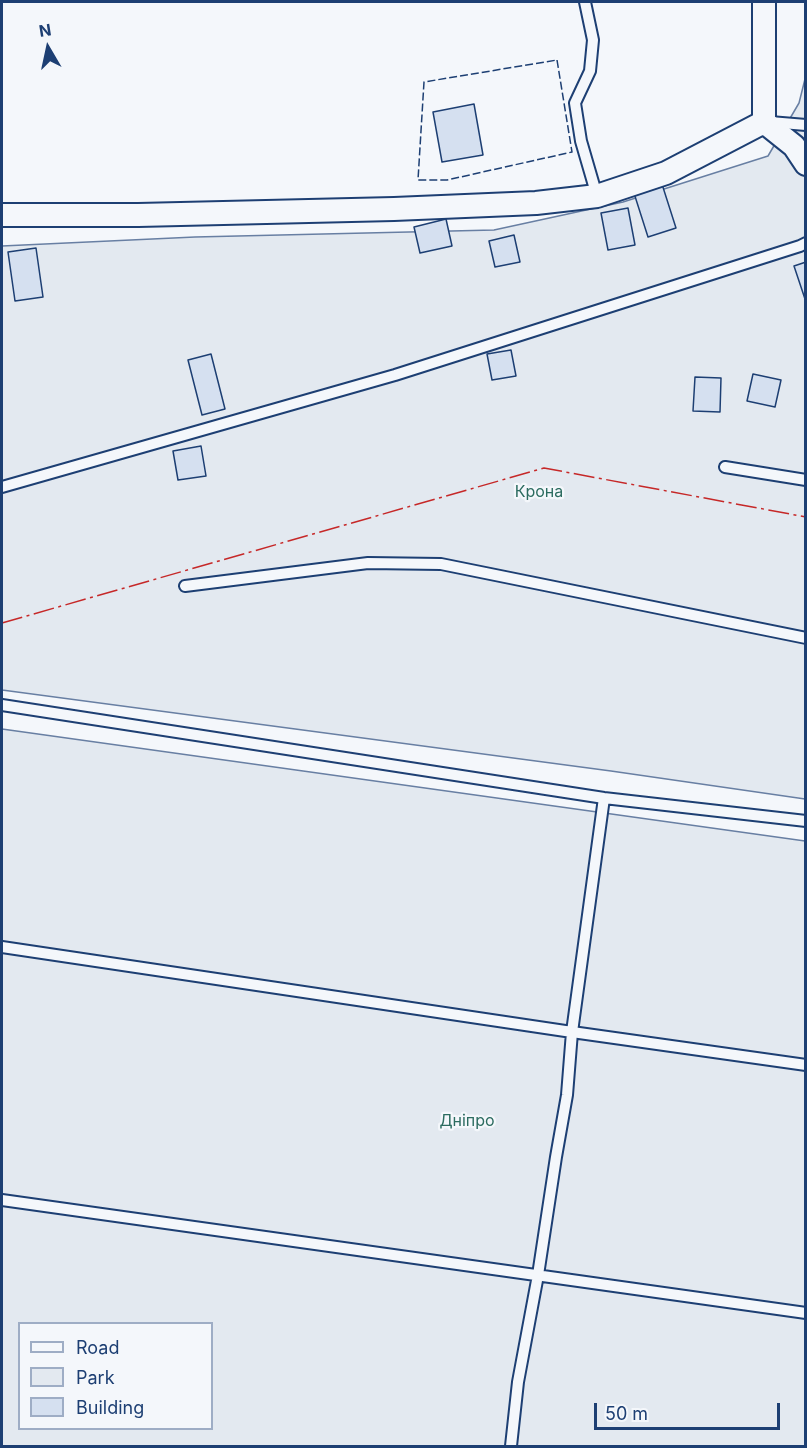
<!DOCTYPE html>
<html>
<head>
<meta charset="utf-8">
<style>
  body { margin:0 }
  #map { position:relative; width:807px; height:1448px; overflow:hidden; background:#f4f7fb; font-family:Inter,sans-serif }
  canvas { display:block }
  .frame { position:absolute; inset:0; border:3px solid #1d3f73; pointer-events:none }
  .legend { position:absolute; left:18px; top:1322px; width:195px; height:108px; box-sizing:border-box; background:#f4f7fb; border:2px solid #9eadc5; margin:0; padding:8px 10px; list-style:none; font-size:18px; color:#1d3f73 }
  .legend li { display:flex; align-items:center; gap:12px; height:30px }
  .legend b { width:30px; border:2px solid #9eadc5 }
  .north { position:absolute; left:18px; top:18px; width:60px; height:60px; -webkit-text-stroke:4px #f4f7fb; paint-order:stroke; rotate:351deg; font-size:16px; font-weight:700; line-height:24px; text-align:center; color:#1d3f73 }
  .north::after { content:''; display:block; margin:auto; width:21px; height:27px; background:#1d3f73; clip-path:polygon(50% 0,100% 100%,50% 72%,0 100%) }
  .scale { position:absolute; left:594px; top:1403px; width:186px; height:27px; box-sizing:border-box; border:3px solid #1d3f73; border-top:0; padding-left:8px; font-size:18px; line-height:21px; white-space:nowrap; color:#1d3f73; -webkit-text-stroke:4px #f4f7fb; paint-order:stroke }
</style>
</head>
<body>
<div id="map">
<canvas width="807" height="1448"></canvas>
<div class="frame"></div>
<ul class="legend">
<li><b style="height:8px;background:#f4f7fb"></b>Road</li>
<li><b style="height:16px;background:#e3e9f0"></b>Park</li>
<li><b style="height:16px;background:#d5e0f0"></b>Building</li>
</ul>
<div class="north">N</div>
<div class="scale">50 m</div>
</div>
<script>
const ctx = document.querySelector('canvas').getContext('2d');
ctx.lineJoin = 'round';
function paint(path, color) { ctx.fillStyle = color; ctx.fill(path, 'evenodd'); }
function strokePath(path, color, width, dash) { ctx.strokeStyle = color; ctx.lineWidth = width; ctx.lineCap = dash ? 'butt' : 'round'; ctx.setLineDash(dash || []); ctx.stroke(path); }
function label(font, color, halo, rows, align = 'center') {
  ctx.font = font + ' Inter,sans-serif'; ctx.lineWidth = 4.5; ctx.setLineDash([]); ctx.textBaseline = 'middle'; ctx.strokeStyle = halo; ctx.fillStyle = color; for (const [text, x, y, turn = 0] of rows) {
    ctx.save(); ctx.translate(x, y); ctx.rotate((+turn || 0) * Math.PI / 180); ctx.textAlign = isNaN(turn) ? turn : align; if (halo) ctx.strokeText(text, 0, 0); ctx.fillText(text, 0, 0); ctx.restore();
  }
}
const green = new Path2D(`
  M805 79V799L611 771 2 690V246L195 237 494 230 623 202 768 156 799 103Z
  M2 729 805 841V1446H2ZM20 1324H212V1428H20Z`);
const building = new Path2D(`
  M474 104 483 155 442 162 433 112Z
  M661 181 676 228 648 237 633 190Z
  M628 208 635 245 608 250 601 213Z
  M446 219 452 246 420 253 414 227Z
  M514 235 520 262 495 267 489 241Z
  M36 248 43 297 15 301 8 252Z
  M806 262V302L794 266Z
  M511 350 516 376 492 380 487 354Z
  M211 354 225 409 202 415 188 360Z
  M753 374 781 380 775 407 747 401Z
  M695 377 721 378 720 412 693 411Z
  M201 446 206 476 178 480 173 451Z`);
const lane = new Path2D(`
  M585 2 593 40 590 71 575 103 581 141 597 196
  M770 122 806 125
  M725 467 806 480
  M2 487 395 375 800 246 806 243
  M185 586 368 563 441 564 806 638
  M2 705 604 798 806 821
  M2 947 572 1032 806 1065
  M2 1200 806 1313
  M511 1446 518 1382 538 1275 556 1157 567 1095 572 1032 604 798`);
const street = new Path2D(`
  M764 2V122L794 146 806 164
  M2 215H138L394 209 536 203 597 196 666 173 764 122`);
const fence = new Path2D(`
  M557 60 572 152 447 180H418L424 82Z`);
const power = new Path2D(`
  M2 623 544 468 806 517`);
const parkNames = [
  ["Крона",539,492],
  ["Дніпро",467,1121]
];
paint(green, '#e3e9f0');
strokePath(green, '#687fa3', 1.5);
paint(building, '#d5e0f0');
strokePath(building, '#1d3f73', 1.5);
strokePath(lane, '#1d3f73', 14);
strokePath(street, '#1d3f73', 26);
strokePath(lane, '#f4f7fb', 10);
strokePath(street, '#f4f7fb', 22);
strokePath(fence, '#1d3f73', 1.5, [8, 3]);
strokePath(power, '#c62828', 1.5, [21, 4.5, 3, 4.5]);
label('16px', '#2c6c60', '#f4f7fb', parkNames);
</script>
</body>
</html>
